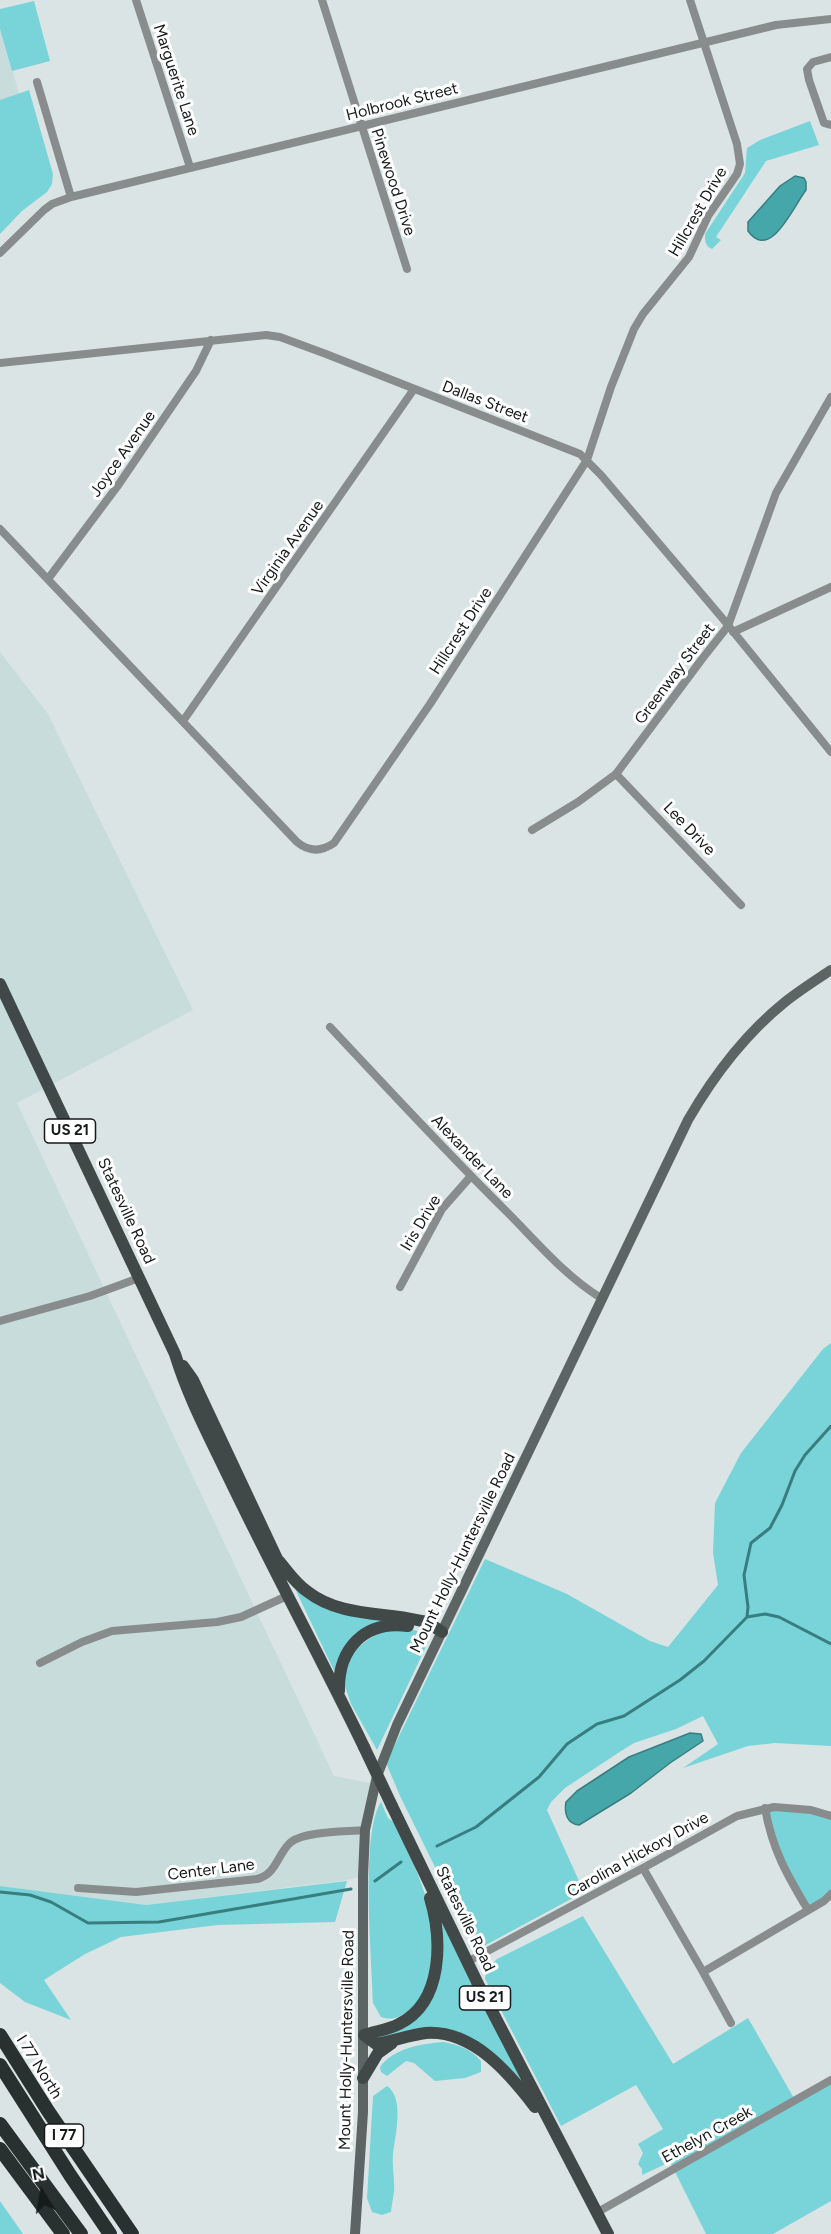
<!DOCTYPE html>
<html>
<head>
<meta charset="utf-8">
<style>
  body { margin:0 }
  #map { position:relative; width:831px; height:2234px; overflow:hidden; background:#dae4e5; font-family:Figtree,sans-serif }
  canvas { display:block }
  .north { position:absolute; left:12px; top:2162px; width:60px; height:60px; -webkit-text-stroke:4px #fff; paint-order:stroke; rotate:349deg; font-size:16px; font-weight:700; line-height:24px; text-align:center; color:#161a1a }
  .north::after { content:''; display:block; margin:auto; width:21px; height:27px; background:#161a1a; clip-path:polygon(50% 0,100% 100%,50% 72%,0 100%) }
</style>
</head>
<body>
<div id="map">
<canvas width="831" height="2234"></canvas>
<div class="north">N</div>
</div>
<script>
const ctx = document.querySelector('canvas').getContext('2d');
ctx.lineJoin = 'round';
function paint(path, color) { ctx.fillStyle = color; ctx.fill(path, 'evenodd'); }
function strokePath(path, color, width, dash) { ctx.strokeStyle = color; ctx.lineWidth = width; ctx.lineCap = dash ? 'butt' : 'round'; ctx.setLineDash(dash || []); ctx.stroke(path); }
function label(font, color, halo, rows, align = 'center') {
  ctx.font = font + ' Figtree,sans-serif'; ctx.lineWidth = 6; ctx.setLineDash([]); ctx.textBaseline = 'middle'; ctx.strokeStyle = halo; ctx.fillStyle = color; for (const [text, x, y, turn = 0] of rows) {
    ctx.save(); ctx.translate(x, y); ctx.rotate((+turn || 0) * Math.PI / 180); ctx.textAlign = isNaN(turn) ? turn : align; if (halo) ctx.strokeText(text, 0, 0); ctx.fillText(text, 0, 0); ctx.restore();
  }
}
const built = new Path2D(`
  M0 29 30 130 0 138Z
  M0 652 48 714 193 1010 17 1103 334 1776 375 1784 363 1876 347 1880 146 1905 0 1886Z`);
const green = new Path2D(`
  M34 1 50 61 12 71 0 29V9Z
  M29 90 53 174 52 184 47 192 22 211 0 234V100Z
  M810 121 819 145 766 161 716 237 721 240 712 249C705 246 705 241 705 234L745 173 747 148 760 140Z
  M831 1343V1746L775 1743 748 1746 683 1768 718 1744 703 1716 676 1729 634 1743 618 1753 565 1788 551 1802 547 1810 584 1892 482 1947 474 1946 401 1798 386 1763 485 1559 567 1594 650 1641 668 1647 718 1585 713 1553 715 1503 741 1453 823 1349Z
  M289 1576 301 1591 396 1620 366 1630 337 1677Z
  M394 1629 414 1630 431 1636 377 1750 351 1704 343 1681 353 1651 377 1633Z
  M381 1802 388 1818 398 1825C408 1852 421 1879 429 1907 437 1934 435 1992 410 2010 399 2017 394 2021 381 2017L373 2003C372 1960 360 1833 381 1802Z
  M765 1808 831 1816V1894L808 1910 788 1878Z
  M347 1881 335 1922 218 1925 121 1937 85 1954 44 1980 71 2020 25 2002 0 1983V1886L146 1905Z
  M436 1910 529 2094 454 2034 380 2041 375 2036 426 2007Z
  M583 1916 673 2064 748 2018 795 2100 831 2080V2201L773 2234H706L670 2162 642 2175V2169L638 2164 643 2153 638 2144 663 2129 636 2085 561 2126 485 1979 486 1970 497 1959Z
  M443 2042C457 2044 471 2049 481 2061V2072L465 2078 435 2081 414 2063 406 2061 387 2076 381 2072 380 2067C394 2048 421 2044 443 2042Z
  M387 2086C405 2098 395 2136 393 2154 392 2164 394 2174 394 2183 395 2192 392 2202 391 2212L382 2215 372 2212 367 2198 373 2096Z
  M0 2201 23 2234H0Z`);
const water = new Path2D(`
  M795 176 804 178 806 182V190C793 207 770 262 748 231V222L780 186Z
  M690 1733 701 1734 703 1741 670 1763 631 1793 579 1825C567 1824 564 1813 566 1802L577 1791 629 1757Z`);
const stream = new Path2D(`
  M747 1617 748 1607 744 1575 751 1543 770 1528 782 1505 795 1471 805 1455 831 1426
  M437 1846 476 1827 539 1777 567 1744 597 1724 624 1716 680 1680 704 1661 747 1617 765 1614 779 1617 831 1644
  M375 1881 401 1862
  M0 1892 30 1895 51 1902 88 1923 159 1922 351 1889`);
const minor = new Path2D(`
  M136 0 190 167
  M322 0 407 269
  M831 57 813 62 807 69 809 80 824 123 831 125
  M37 82 71 197
  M0 253 44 210 52 204 71 197 776 25 831 19
  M0 363 266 335 280 337 326 354 580 454 601 475 723 619 831 752
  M0 529 297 842C309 852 321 852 334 843L430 704 587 460 611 387 634 329 643 314 689 257 708 216 737 174 740 164 737 144 690 0
  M48 579 119 484 196 371 211 340
  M733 632 831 587
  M183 721 414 389
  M616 774 741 905
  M532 830 578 802 616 774 702 659 728 626 776 493 831 397
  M330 1027C388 1089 446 1152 507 1212 537 1242 565 1276 601 1298
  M400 1287 442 1209 471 1176
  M0 1321 90 1296 139 1278
  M40 1663 82 1642 112 1631 217 1622 241 1617 287 1596
  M765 1808C772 1849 787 1875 808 1910
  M643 1868 703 1972 824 1901 831 1894
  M78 1888 136 1892 257 1879C277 1874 277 1854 291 1842 306 1831 346 1832 365 1830
  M467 1962 643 1868 737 1816 774 1807 811 1810 831 1816
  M703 1972 731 2023
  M596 2213 831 2080`);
const secondary = new Path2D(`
  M355 2234 363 2112V1876L365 1830 377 1776 397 1725 688 1120C714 1075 744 1035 785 1002 800 990 816 980 831 970`);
const primary = new Path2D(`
  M0 984 175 1354C188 1397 209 1436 228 1476 272 1568 320 1656 364 1747
  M183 1366 193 1380 279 1563
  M279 1561C288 1572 296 1584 308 1592 339 1616 380 1612 417 1620L427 1622 442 1632
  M339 1691C338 1649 364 1620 408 1626
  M392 1806 479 1986 608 2234
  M364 2035 376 2044C393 2041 410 2035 426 2033 473 2030 509 2073 535 2107
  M364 2035C375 2031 388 2030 399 2024 444 2002 442 1938 430 1898
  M363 2078 378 2053 392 2043`);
const motorway = new Path2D(`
  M0 2035 48 2111 132 2234
  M0 2065 70 2175 110 2234
  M0 2124 81 2234
  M0 2149 63 2234`);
const primaryBridge = new Path2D(`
  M364 1747 392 1806`);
const shields = [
  [70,1131,51],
  [485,1998,51],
  [64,2136,39]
];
const shieldNames = [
  ["US 21",70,1131],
  ["US 21",485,1998],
  ["I 77",64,2136]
];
const streetNames = [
  ["Marguerite Lane",176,80,72],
  ["Holbrook Street",402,102,-14],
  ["Pinewood Drive",393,182,72],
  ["Hillcrest Drive",698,212,-60],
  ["Dallas Street",485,402,21],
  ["Joyce Avenue",123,454,-55],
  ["Virginia Avenue",288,548,-55],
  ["Hillcrest Drive",461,631,-57],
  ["Greenway Street",675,674,-53],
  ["Lee Drive",689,829,46],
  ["Alexander Lane",472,1157,46],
  ["Statesville Road",126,1211,65],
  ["Iris Drive",421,1223,-59],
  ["Mount Holly-Huntersville Road",463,1553,-64],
  ["Carolina Hickory Drive",638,1855,-29],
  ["Center Lane",211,1870,-7],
  ["Statesville Road",465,1919,64],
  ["Mount Holly-Huntersville Road",347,2040,-89],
  ["I 77 North",39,2067,58],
  ["Ethelyn Creek",707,2135,-29]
];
paint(built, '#c8dcdc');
paint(green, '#78d4d8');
paint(water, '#46a7ab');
strokePath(water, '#387d80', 1.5);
strokePath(stream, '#387d80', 3);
strokePath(minor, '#888c8c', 8);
strokePath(secondary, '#5d6464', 10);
strokePath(primary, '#404848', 12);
strokePath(motorway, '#283030', 14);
strokePath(primaryBridge, '#404848', 12);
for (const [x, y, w] of shields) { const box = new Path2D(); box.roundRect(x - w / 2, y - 12, w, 24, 4.5); ctx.fillStyle = '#fff'; ctx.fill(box); strokePath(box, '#161a1a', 1.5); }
label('bold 15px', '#161a1a', null, shieldNames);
label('16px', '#161a1a', '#fff', streetNames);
</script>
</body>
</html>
